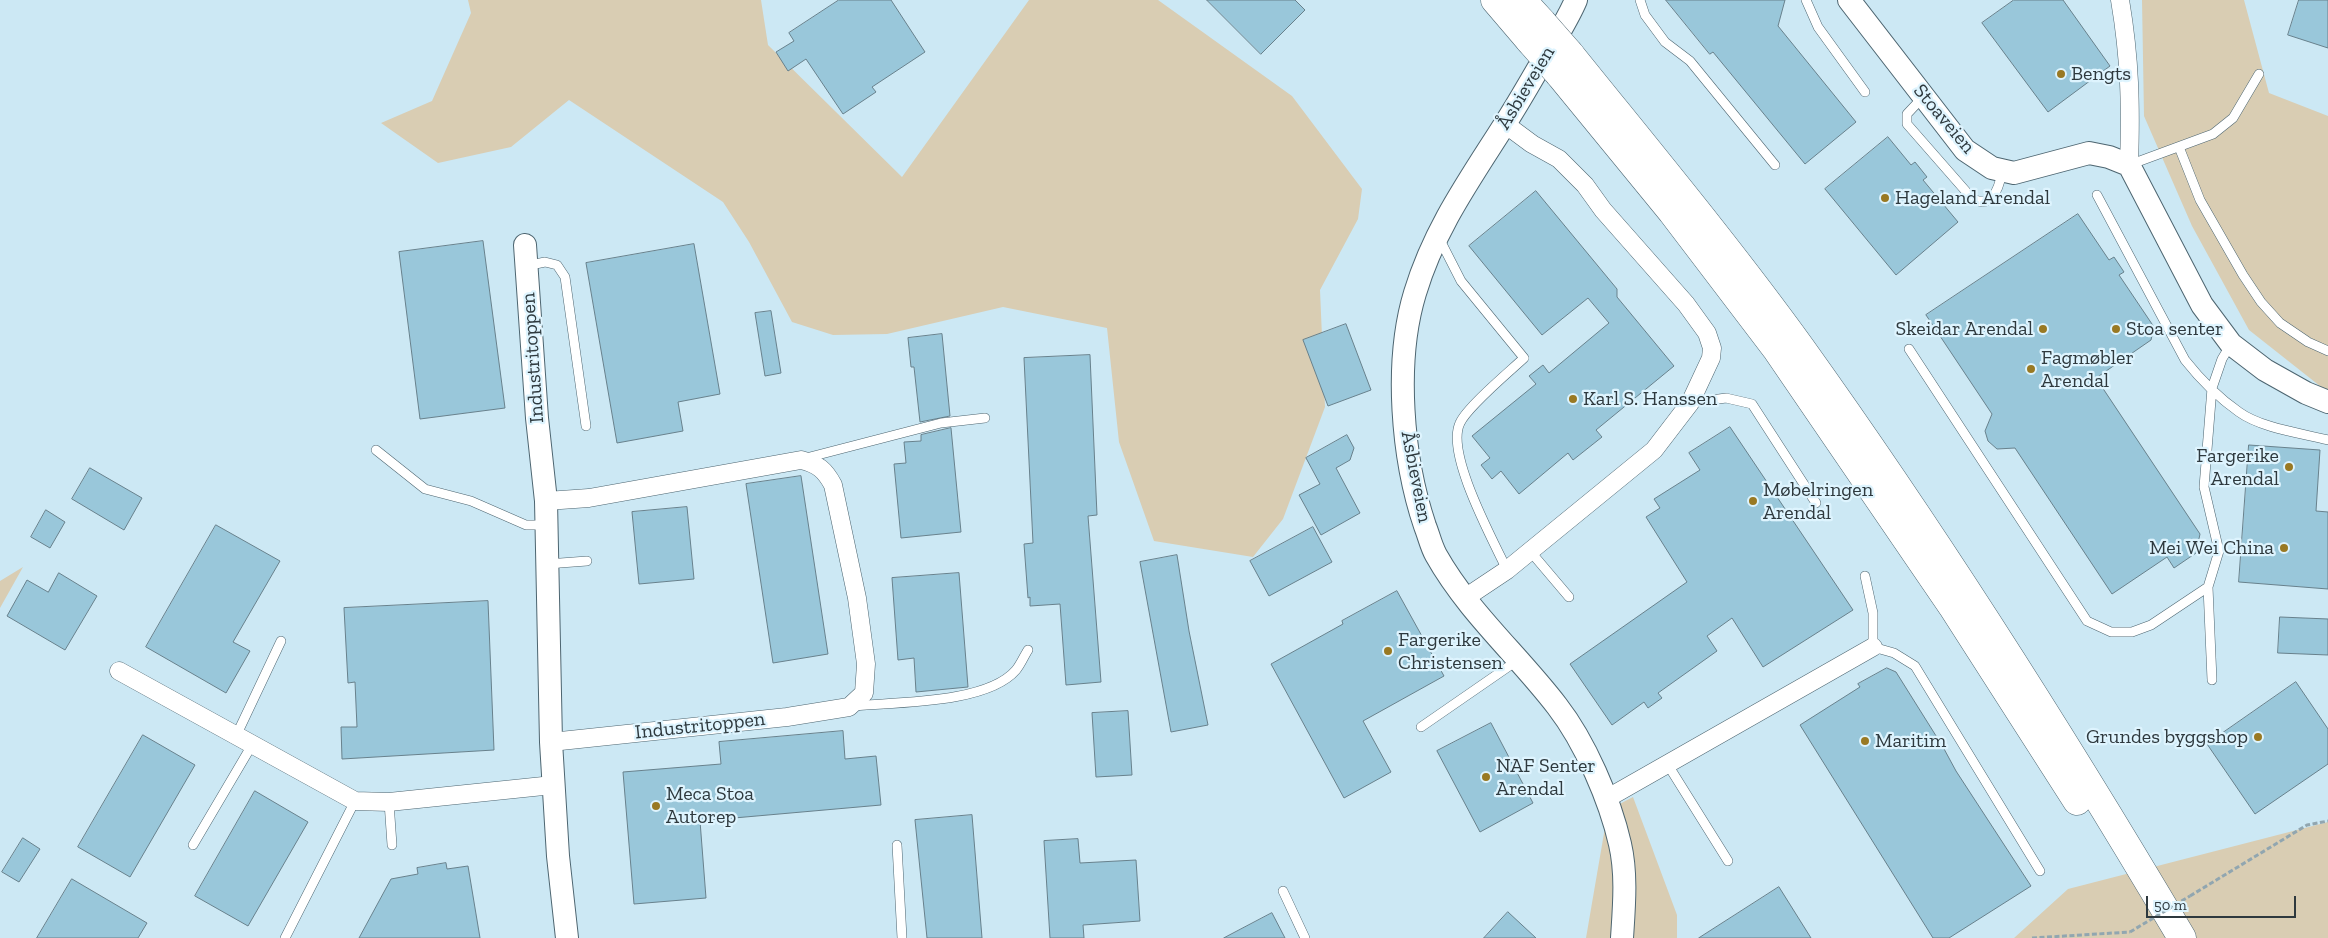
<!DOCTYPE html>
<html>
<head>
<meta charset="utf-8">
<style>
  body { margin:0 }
  #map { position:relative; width:2328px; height:938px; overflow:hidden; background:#cce8f4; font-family:"Zilla Slab",serif }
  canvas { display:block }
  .scale { position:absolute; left:2146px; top:896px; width:150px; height:22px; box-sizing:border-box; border:2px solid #2e393e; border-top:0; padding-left:6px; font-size:15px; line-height:18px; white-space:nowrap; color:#2e393e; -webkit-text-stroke:4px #def4fe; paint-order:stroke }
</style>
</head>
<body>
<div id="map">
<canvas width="2328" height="938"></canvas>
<div class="scale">50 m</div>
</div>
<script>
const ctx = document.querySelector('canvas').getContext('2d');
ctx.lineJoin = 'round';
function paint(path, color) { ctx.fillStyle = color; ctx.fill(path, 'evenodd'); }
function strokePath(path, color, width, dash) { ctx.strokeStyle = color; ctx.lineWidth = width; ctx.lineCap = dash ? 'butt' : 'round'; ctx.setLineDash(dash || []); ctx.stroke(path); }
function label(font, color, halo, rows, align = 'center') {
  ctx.font = font + ' "Zilla Slab",serif'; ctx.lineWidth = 4.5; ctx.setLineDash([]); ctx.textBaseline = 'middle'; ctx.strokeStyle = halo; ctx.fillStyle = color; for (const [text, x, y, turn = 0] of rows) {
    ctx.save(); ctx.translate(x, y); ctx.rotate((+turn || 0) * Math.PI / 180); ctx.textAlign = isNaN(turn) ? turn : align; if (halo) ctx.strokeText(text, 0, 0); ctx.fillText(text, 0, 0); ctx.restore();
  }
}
const green = new Path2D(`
  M468 0H761L768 45 902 177 1029 0H1158L1292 96 1362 189 1358 219 1320 290 1325 407 1283 519 1253 557 1154 541 1119 442 1107 328 1003 307 887 334 833 335 792 322 749 242 723 202 569 100 511 147 438 163 381 123 432 101 471 13Z
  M2142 0H2244L2269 93 2328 116V389L2325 390 2249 330 2192 226 2144 116Z
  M23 567 0 608V581Z
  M1633 797 1677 915V938H1586L1608 810Z
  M2328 822V938H2014L2068 889Z`);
const building = new Path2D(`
  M839 0H891L925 52 872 87 876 92 843 114 806 59 788 71 776 52 794 41 789 33Z
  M1207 0H1295L1305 10 1261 54Z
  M1666 0H1785L1778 26 1856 122 1805 164 1713 52 1710 54Z
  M2014 0H2063L2110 66 2048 112 1982 23Z
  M2299 0H2328V48L2288 35Z
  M1888 137 1911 165 1915 162 1927 177 1923 180 1958 222 1896 275 1825 189Z
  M1536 191 1617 289V297L1674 366 1596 430 1602 437 1573 460 1568 453 1519 494 1501 471 1492 479 1481 465 1490 458 1472 436 1536 384 1529 376 1543 365 1549 373 1609 323 1588 298 1542 335 1469 246Z
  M2078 214 2109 260 2114 257 2124 272 2119 275 2154 327 2151 340 2096 378 2200 534 2196 553 2174 568 2167 557 2112 594 2015 448 1997 449 1988 441 1985 431 1992 414 1926 315Z
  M483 241 505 408 420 419 399 252Z
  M694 244 720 394 678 402 683 431 617 443 586 263Z
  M771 311 781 373 765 376 755 313Z
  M1346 324 1371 390 1328 406 1303 340Z
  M942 334 950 416 920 422 914 367H911L908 338Z
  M1090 355 1097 515 1088 516 1101 682 1066 685 1060 604 1030 606V597L1028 598 1024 544 1033 543 1024 358Z
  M1730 427 1853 610 1763 667 1732 618 1707 636 1717 651 1658 693 1662 698 1648 708 1644 702 1612 725 1570 664 1687 582 1646 517 1660 508 1654 499 1700 470 1689 453Z
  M951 428 961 532 901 538 894 464 906 463 904 442 921 441V435Z
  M1347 435 1354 448 1350 460 1336 468 1360 513 1321 535 1299 495 1320 484 1306 458Z
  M2249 445 2320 450 2316 511 2328 512V589L2239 582Z
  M90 468 142 498 124 530 72 499Z
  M801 476 828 654 773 663 746 484Z
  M687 507 694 579 639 584 632 512Z
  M46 510 65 522 50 548 31 537Z
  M216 525 280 561 233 642 250 651 226 693 146 647Z
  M1313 527 1332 562 1269 596 1250 561Z
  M1177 555 1189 631 1208 725 1171 732 1140 562Z
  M59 573 97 596 65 650 7 616 27 580 48 592Z
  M959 573 968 687 916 692 914 658 898 660 892 578Z
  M1397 591 1444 676 1363 721 1391 772 1344 798 1271 664 1343 624 1342 621Z
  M488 601 494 750 342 759 341 727H357L355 682 348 683 344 608Z
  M2280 617 2328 619V655L2278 653Z
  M1887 668 1896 672 1943 747 1956 771 2031 886 1949 938H1933L1800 725 1860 687 1858 684Z
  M2296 682 2328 729V764L2255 814 2207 744Z
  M1128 711 1132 775 1096 777 1092 713Z
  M1491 723 1533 803 1480 832 1437 751Z
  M843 731 845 759 876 756 881 805 700 821 706 898 634 904 623 772 721 764 719 742Z
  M143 735 195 765 130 877 78 847Z
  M255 791 308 822 248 926 195 896Z
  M972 815 982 938H927L915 820Z
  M23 838 40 849 19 882 2 872Z
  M1078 839 1080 863 1136 860 1140 921 1083 925 1084 938H1050L1044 841Z
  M446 863 447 869 468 866 480 938H359L391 879 418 874 417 868Z
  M72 879 147 923 138 938H37Z
  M1779 887 1811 938H1699Z
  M1508 912 1536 938H1484Z
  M1272 913 1285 938H1224Z`);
const path = new Path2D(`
  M2190 896 2307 825 2328 821
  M2032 938 2130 932`);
const service = new Path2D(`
  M1640 0 1645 15 1665 42 1690 61 1775 165
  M1806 0 1818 27 1865 92
  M1923 97 1907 114V124L1970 196C1990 213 1999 189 2002 172
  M2179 147 2200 200 2243 275 2261 302 2280 323 2308 342 2328 351
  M2129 165 2213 134 2233 118 2259 74
  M2097 195 2185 360C2200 379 2219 398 2239 412 2261 428 2301 433 2328 440
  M1439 238 1461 281 1524 358C1509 372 1467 407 1460 423 1445 453 1493 540 1507 570
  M526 266 545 262 557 265 565 277 586 426
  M1909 349 2087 621 2111 632H2132L2151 625 2208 587 2219 551 2204 487 2212 388 2222 359 2231 344
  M1690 403 1726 398 1752 404 1816 503
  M376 450 425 489 471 501 526 525H546
  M806 458 941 423 985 418
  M1530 551 1569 597
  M547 564 587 561
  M1865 576 1873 613V647L1894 653 1915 666 2040 871
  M2208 587 2212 680
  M852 706C895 702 987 704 1016 670 1021 664 1024 656 1028 650
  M1421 727 1518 660
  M236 736 281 641
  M1668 765 1728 861
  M389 802 392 845
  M193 845 252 745
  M897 845 902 938
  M1283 891 1305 938
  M285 938 355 801`);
const minor = new Path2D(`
  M2120 0C2130 59 2131 106 2129 165
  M546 501 589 498 801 460C818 464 825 470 833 485L857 598 866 664 864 693 849 707 787 717 551 742
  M1465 598 1507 570 1654 450 1690 403 1711 358 1712 348 1707 333 1686 304 1603 210 1585 185 1559 159 1532 144 1505 124
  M119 671 355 801 389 802 553 785
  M1606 799 1873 647`);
const tertiary = new Path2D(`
  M1576 0C1568 19 1556 37 1546 55 1532 79 1518 104 1503 127 1468 182 1434 230 1415 293 1394 362 1402 458 1425 526 1429 536 1431 546 1436 555 1468 612 1518 655 1557 706 1585 742 1610 800 1620 844 1627 874 1624 907 1622 938
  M1849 0 1965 150 1992 168 2014 173 2089 153 2109 157 2129 165 2202 305 2231 344 2265 370 2306 393 2328 402
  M525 245 537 418 546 501 551 742 558 856 567 938`);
const trunk = new Path2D(`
  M1495 0 1530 41
  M1522 0 1542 22
  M1570 54C1648 151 1728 247 1801 348 1937 538 2063 737 2182 938
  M1559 74 1672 212 1777 350 1952 606 2077 801`);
const pathBridge = new Path2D(`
  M2130 932 2190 896`);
const trunkBridge = new Path2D(`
  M1542 22 1570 54
  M1530 41 1559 74`);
const markers = [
  [2061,74,5,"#997923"],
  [1885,198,5,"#997923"],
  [2043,329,5,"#997923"],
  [2116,329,5,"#997923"],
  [2031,369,5,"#997923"],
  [1573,399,5,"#997923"],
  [2289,467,5,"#997923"],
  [1753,501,5,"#997923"],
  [2284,548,5,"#997923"],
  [1388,651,5,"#997923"],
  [2258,737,5,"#997923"],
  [1865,741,5,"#997923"],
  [1486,777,5,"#997923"],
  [656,806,5,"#997923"]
];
const poiNames = [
  ["Bengts",2071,74],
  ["Hageland Arendal",1895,198],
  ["Skeidar Arendal",2033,329,"right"],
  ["Stoa senter",2126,329],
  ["Fagmøbler",2041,358],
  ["Arendal",2041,381],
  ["Karl S. Hanssen",1583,399],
  ["Fargerike",2279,456,"right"],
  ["Arendal",2279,479,"right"],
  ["Møbelringen",1763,490],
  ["Arendal",1763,513],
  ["Mei Wei China",2274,548,"right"],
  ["Fargerike",1398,640],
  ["Christensen",1398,663],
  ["Grundes byggshop",2248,737,"right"],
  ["Maritim",1875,741],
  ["NAF Senter",1496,766],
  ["Arendal",1496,789],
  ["Meca Stoa",666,794],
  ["Autorep",666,817]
];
const streetNames = [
  ["Åsbieveien",1526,88,-59],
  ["Stoaveien",1944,119,50],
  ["Industritoppen",533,358,-94],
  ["Åsbieveien",1416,477,79],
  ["Industritoppen",700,726,-6]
];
paint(green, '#d9cdb3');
paint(building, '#99c7da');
strokePath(building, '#68818c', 1);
strokePath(service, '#4d6570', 10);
strokePath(minor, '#4d6570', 19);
strokePath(tertiary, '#4d6570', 24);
strokePath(trunk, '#4d6570', 29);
strokePath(path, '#91a6b0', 3, [5, 2.5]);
strokePath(service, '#fff', 9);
strokePath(minor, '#fff', 18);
strokePath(tertiary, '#fff', 22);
strokePath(trunk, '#fff', 28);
strokePath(trunkBridge, '#4d6570', 29, []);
strokePath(pathBridge, '#91a6b0', 3, [5, 2.5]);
strokePath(trunkBridge, '#fff', 28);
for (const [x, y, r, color] of markers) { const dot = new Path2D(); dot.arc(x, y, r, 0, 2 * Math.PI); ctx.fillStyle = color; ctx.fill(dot); strokePath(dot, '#def4fe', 2); }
label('20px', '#2e393e', '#def4fe', poiNames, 'left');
label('20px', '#2e393e', '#def4fe', streetNames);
</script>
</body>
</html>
